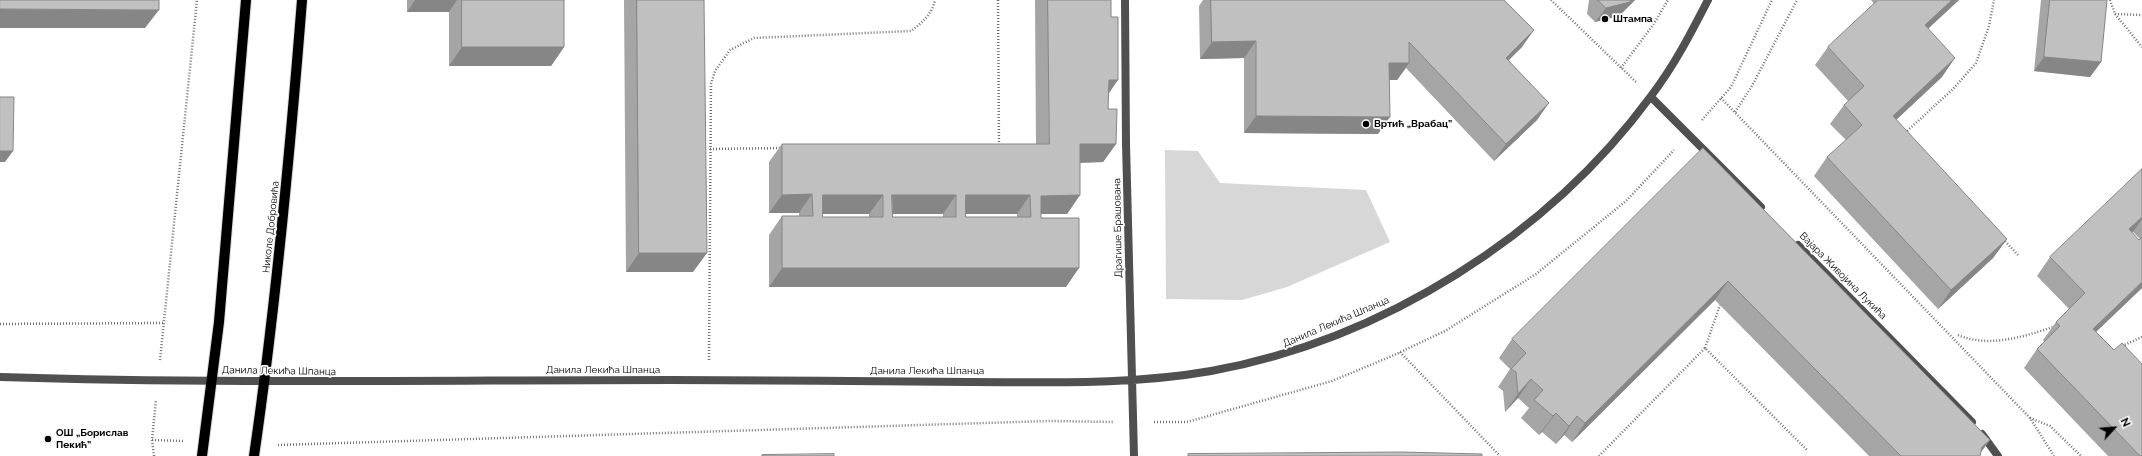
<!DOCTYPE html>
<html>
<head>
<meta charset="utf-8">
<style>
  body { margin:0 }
  #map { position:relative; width:2142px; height:456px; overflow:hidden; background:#fff; font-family:Raleway,sans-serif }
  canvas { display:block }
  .north { position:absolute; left:2094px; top:408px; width:40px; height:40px; -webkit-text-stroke:3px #fff; paint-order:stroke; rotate:64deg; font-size:11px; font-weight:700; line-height:16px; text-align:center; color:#000 }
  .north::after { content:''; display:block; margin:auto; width:14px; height:18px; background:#000; clip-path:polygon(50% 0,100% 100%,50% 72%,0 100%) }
</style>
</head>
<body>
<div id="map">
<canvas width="2142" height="456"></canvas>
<div class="north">N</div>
</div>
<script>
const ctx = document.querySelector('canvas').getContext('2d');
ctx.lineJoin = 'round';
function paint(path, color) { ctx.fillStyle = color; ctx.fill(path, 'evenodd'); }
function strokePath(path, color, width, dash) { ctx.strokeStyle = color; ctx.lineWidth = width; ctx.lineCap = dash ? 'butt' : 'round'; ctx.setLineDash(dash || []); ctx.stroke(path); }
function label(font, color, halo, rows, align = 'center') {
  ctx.font = font + ' Raleway,sans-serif'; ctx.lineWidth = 3.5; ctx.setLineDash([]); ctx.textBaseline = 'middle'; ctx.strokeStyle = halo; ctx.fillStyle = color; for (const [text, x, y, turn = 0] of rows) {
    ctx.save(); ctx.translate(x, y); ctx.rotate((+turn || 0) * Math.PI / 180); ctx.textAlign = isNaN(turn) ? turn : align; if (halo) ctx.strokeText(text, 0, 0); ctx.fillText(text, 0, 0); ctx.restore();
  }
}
const green = new Path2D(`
  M1165 150 1198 151 1220 183 1366 190 1390 242 1287 287 1242 300 1166 299Z`);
const path = new Path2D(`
  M998 0 999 145
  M1551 0 1636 82
  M2110 0 2115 14 2142 15
  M2115 14 2142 47
  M1621 68 1653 25 1668 0
  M1721 98 2030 418 2054 456
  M1735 112 1752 86 1797 0
  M1702 120 1731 87 1772 0
  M1905 133 1953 89 1976 63 1989 26 1994 0
  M710 149 782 148
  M2003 239 2018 255
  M0 324 164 323
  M1958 335C1989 348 2023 337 2053 327
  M2122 346 2142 337
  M1705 348 1720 305
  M1400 352 1500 456
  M160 360 197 0
  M709 360 711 84 715 71 730 50 754 38 911 31C922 23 932 14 935 0
  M2030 418 2050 426 2081 456
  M1154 422H1187L1332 381 1392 356 1445 331 1536 274 1626 201 1674 150
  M152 440 183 441
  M278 445 1049 421 1113 422
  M154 456 152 440 156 400
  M1599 456 1705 348 1807 450`);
const minor = new Path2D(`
  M1125 0 1126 144 1134 456
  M1651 97 1761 207
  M1798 245 1972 422
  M0 377C224 384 447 380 671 380 770 380 870 381 969 382 1050 382 1131 385 1211 371 1382 340 1548 236 1651 96 1674 66 1691 33 1708 0
  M1982 434 1998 456`);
const primary = new Path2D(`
  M202 456 219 322 246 0
  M254 456C276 305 290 153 302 0`);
const wall = new Path2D(`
  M407 0H564V47L551 66H449V12H407Z
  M624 0H704L693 272H626Z
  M1035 0H1111L1108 109 1116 144 1103 162 1080 163V195L1067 214H1041V218L1066 287H769V235L782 216H799V213H769V162L782 144H1036ZM823 214H869V217H823ZM893 214H943V217H893ZM966 214H1017V217H966Z
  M1203 0H1211L1522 47 1508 60 1537 120 1494 161 1406 68 1397 80H1389L1378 134 1244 133V58L1200 59 1199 6Z
  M1589 0H1635L1619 16 1595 22 1587 14Z
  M1871 0H1959L1928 29 1942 77 1896 120 2007 239 1993 258 1938 309 1814 176 1827 157 1846 140 1830 124 1844 105 1848 101 1815 65 1828 47 1874 4Z
  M2041 0H2107L2101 62 2090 77 2034 71Z
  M1703 148 1990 440 1981 452 1980 456H1869L1715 300 1572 442 1564 435 1556 444 1542 432 1539 435 1521 418 1529 408 1518 398 1505 412 1503 391 1498 387 1510 369 1499 358 1512 339Z
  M2142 169V288L2096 332 2142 456H2108L2024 368 2037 349 2044 342 2043 340 2056 322 2069 309 2037 276 2050 257ZM2133 232 2140 239 2139 240 2132 233Z`);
const shadedWall = new Path2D(`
  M415 0H457L449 12H407Z
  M1631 0H1635L1619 16 1595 22 1606 8Z
  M1952 0H1959L1911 44 1925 25Z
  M0 9 159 10 145 28H0Z
  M1534 30 1522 47 1494 75 1506 58Z
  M1256 41 1244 58 1200 59 1212 42Z
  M462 47H564L551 66H449Z
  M2044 57 2101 62 2090 77 2034 71Z
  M1955 58 1942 77 1880 135 1893 116Z
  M1389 63H1409L1397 80H1377Z
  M1109 80H1118L1105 99Z
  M1549 103 1537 120 1494 161 1506 144Z
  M1256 116 1390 117 1378 134 1244 133Z
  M1080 144H1116L1103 162 1067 163Z
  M0 151H13L5 162H0Z
  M812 194 799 213H769L782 195Z
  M823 195H883L869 214H813Z
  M892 195H956L943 214H883Z
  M966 195H1030L1017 214H956Z
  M1080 195 1067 214H1031L1041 196Z
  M2142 217V219L2133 232 2116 248 2129 229Z
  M2007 239 1993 258 1938 309 1951 290Z
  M639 253H707L693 272H626Z
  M782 268H1079L1066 287H769Z
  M1728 281 1715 300 1572 442 1585 423Z
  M2142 282V288L2080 347 2093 329Z
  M1531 379 1518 398 1505 412 1518 394Z
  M1556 413 1542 432 1539 435 1553 416Z
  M1577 416 1564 435 1556 444 1569 426Z
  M1990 440 1978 456 1982 447Z`);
const building = new Path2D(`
  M0 0H159V10L0 9Z
  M462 0H564V47H462Z
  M637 0H704L707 253H639Z
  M1048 0H1111V17H1118V80H1109L1108 109H1117L1116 144H1080V195L1041 196V218H1079V268H782V216H813L812 194 782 195V144H1049ZM823 195H883V217H823ZM892 195H956V217H893ZM966 195H1030L1031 217H966Z
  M1211 0H1504L1534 30 1506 58 1549 103 1506 144 1409 42V63H1389L1390 117 1256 116V41L1212 42Z
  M1598 0H1631L1630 2 1606 8Z
  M1878 0H1952L1925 25 1955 58 1893 116 2007 239 1951 290 1827 157 1862 125 1844 105 1864 86 1828 47Z
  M2050 0H2107L2101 62 2044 57Z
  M0 97H14L13 151H0Z
  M1703 148 1990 440 1982 447 1980 456H1901L1728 281 1585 423 1577 416 1569 426 1556 413 1553 416 1534 400 1543 390 1531 379 1518 394 1516 372 1511 369 1526 353 1512 339Z
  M2142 169V217L2129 229 2139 240 2142 237V282L2093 329 2114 350 2122 343 2142 364V456H2140L2037 349 2060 326 2056 322 2085 293 2050 257Z
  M1402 452 1482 454V456H1188V454Z
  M834 454V456H762V455Z`);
const markers = [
  [1605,19,4,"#000"],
  [1366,124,4,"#000"],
  [48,439,4,"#000"]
];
const poiNames = [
  ["Штампа",1613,19],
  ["Вртић „Врабац”",1374,124],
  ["ОШ „Борислав",56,433],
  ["Пекић”",56,445]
];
const streetNames = [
  ["Николе Добровића",271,227,-84],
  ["Драгише Брашована",1118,228,-91],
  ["Вајара Живојина Лукића",1843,276,45],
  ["Данила Лекића Шпанца",1336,322,-23],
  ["Данила Лекића Шпанца",603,370],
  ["Данила Лекића Шпанца",279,371,1],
  ["Данила Лекића Шпанца",927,371]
];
paint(green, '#d7d7d7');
strokePath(primary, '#dbdbdb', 12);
strokePath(path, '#727272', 2.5, [1, 2]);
strokePath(minor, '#505050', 8);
strokePath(primary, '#000', 10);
paint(wall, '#a5a5a5');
paint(shadedWall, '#868686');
paint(building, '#c0c0c0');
strokePath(building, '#868686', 1);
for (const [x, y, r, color] of markers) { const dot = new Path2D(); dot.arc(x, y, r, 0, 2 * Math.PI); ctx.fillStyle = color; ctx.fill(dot); strokePath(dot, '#fff', 1.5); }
label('bold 10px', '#000', '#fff', poiNames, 'left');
label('10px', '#000', '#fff', streetNames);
</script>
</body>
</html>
